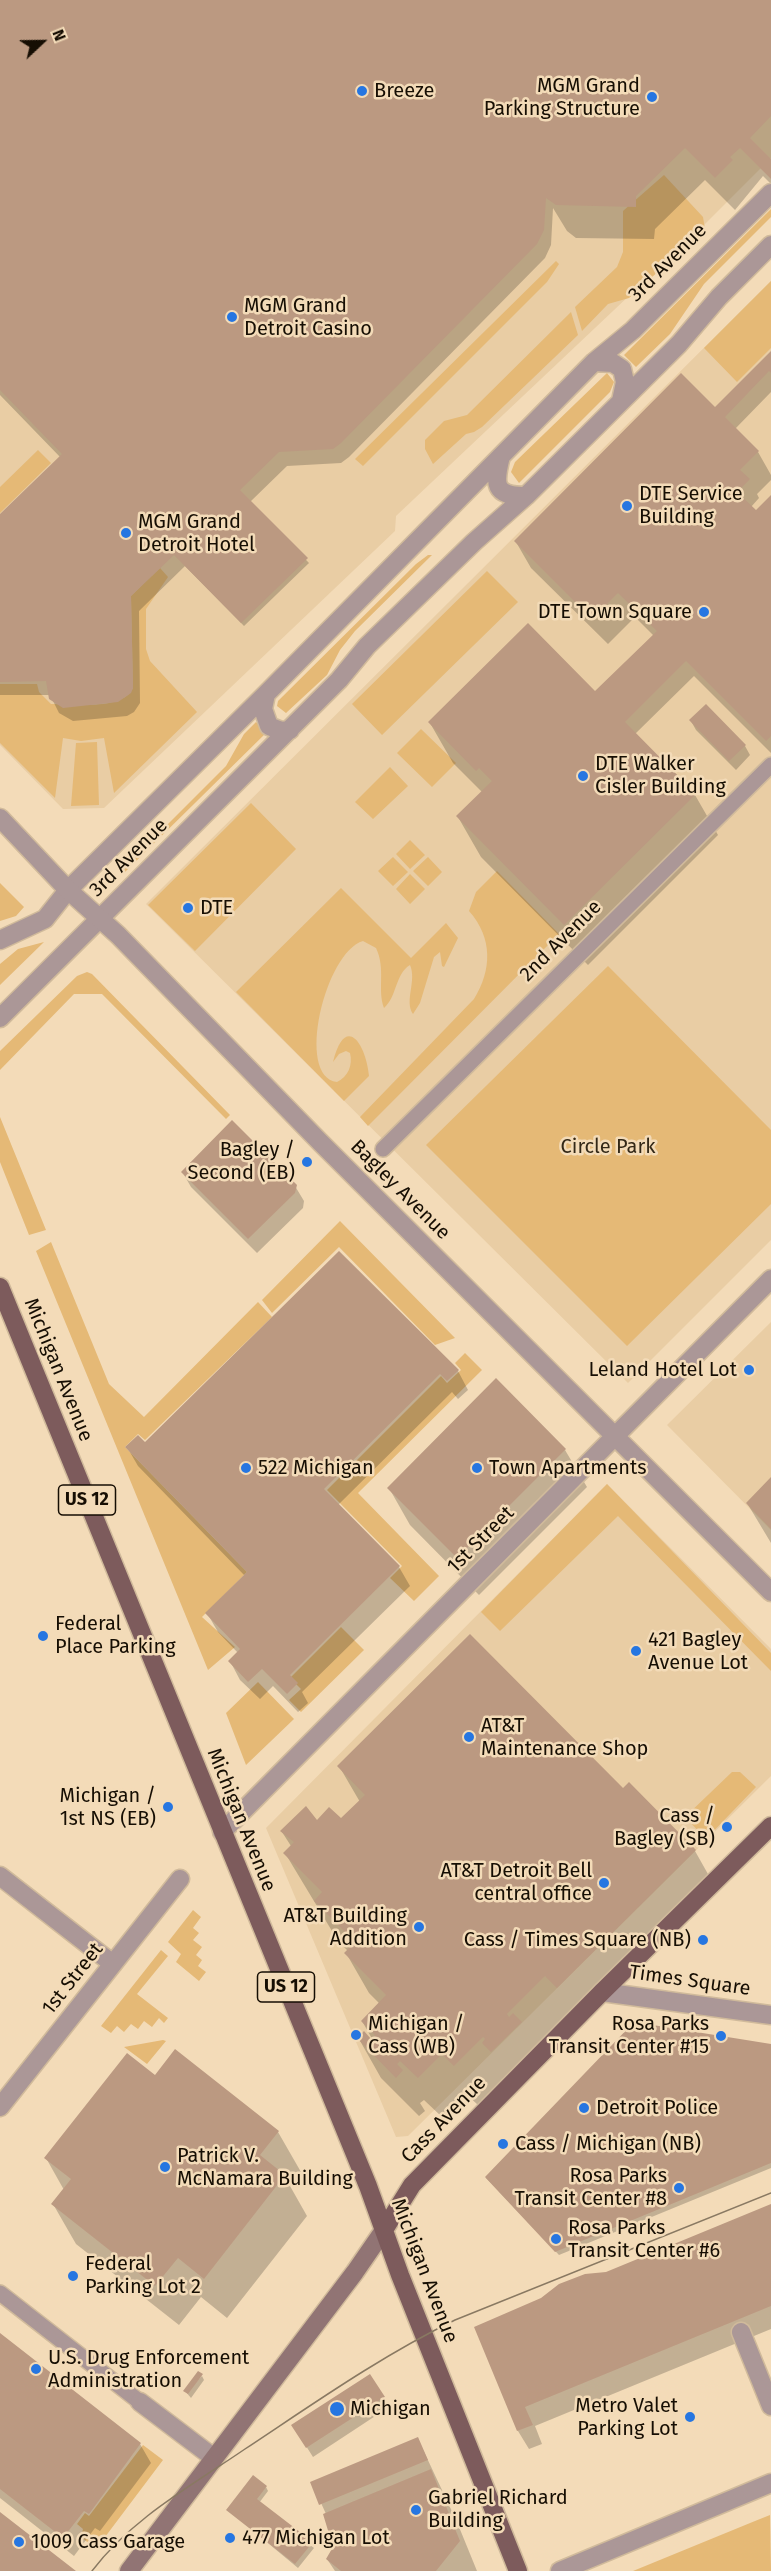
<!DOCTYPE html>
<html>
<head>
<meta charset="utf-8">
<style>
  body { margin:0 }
  #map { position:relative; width:771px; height:2571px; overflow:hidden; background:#f3dbb8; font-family:"Fira Sans",sans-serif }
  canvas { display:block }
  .north { position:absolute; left:12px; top:12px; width:60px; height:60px; -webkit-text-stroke:4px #f3dbb8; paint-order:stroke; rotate:68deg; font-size:16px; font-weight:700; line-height:24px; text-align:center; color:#160e03 }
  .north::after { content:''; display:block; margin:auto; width:21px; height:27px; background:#160e03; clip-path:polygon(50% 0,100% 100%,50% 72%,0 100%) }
</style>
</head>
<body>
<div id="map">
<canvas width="771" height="2571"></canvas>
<div class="north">N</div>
</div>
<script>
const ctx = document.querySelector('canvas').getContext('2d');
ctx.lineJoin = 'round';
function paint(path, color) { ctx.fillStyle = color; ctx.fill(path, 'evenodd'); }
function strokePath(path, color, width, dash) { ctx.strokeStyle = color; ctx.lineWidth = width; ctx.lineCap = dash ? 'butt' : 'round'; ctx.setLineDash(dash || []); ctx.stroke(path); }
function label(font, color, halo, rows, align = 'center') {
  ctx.font = font + ' "Fira Sans",sans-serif'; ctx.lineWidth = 5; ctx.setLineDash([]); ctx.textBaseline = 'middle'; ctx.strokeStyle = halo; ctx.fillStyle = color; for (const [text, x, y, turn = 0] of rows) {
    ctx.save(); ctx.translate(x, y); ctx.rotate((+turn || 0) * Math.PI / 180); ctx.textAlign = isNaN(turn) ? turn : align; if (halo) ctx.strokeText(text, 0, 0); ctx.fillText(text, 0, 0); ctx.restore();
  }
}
const built = new Path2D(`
  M0 0H771V158L704 225 396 516 395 531 104 808 63 809 0 745Z
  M771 281V1240L628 1383 146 904Z
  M771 1322V1530L667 1425Z
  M607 1484 771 1649V1776L408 2136 396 2137 266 1828Z`);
const green = new Path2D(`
  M664 175 703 217 705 229 629 298 608 304 582 331 575 307 617 267 623 252V211Z
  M771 209V217L704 284 670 334 636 367 624 355Z
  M556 261 559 264 547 282 363 466 355 459Z
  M771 281V348L737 382 704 348Z
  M571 312 578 335 482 427 474 432 466 434 433 464 425 449V440L444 421 467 415Z
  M607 373 614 382 610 392 519 483 511 472 515 462Z
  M38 450 51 463 0 513V487Z
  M428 555H432L355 631 340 650 327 675 286 713 277 706 278 701 416 564Z
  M160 568 168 577 146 609V649L150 661 197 712 114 793 104 738 81 741 63 738 55 798 0 743V684H37L39 692 51 704C72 704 123 711 133 688L131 596Z
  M487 571 518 602 382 735 352 704Z
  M256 722 267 732 125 872 122 870 226 766 244 734Z
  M421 729 456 763 432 787 397 753Z
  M97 742 99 805 71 806 76 743Z
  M390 767 408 786 373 819 355 802Z
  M251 803 296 849 195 951 148 905Z
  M410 840 425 855 410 869 396 854Z
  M393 857 408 872 393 886 378 871Z
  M428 857 442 872 428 886 413 871Z
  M497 871 559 934 368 1126 360 1117 474 999C492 970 493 938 469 911L476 892Z
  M410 874 425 889 410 904 396 889Z
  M0 883 24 907 16 916 0 921Z
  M341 888 411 958 446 923 458 938 444 967 442 966 440 952 434 957 420 1003 413 1014C404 1001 417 981 410 965 395 974 397 997 384 1008 377 990 386 969 376 948L363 941C325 952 295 1077 337 1082 348 1077 353 1065 350 1053L346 1051 339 1054 333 1062C345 1013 366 1043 369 1076L344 1101 236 992Z
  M44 942 0 985V964L18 949Z
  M608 966 771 1130V1204L627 1346 426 1145Z
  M87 972 92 974 230 1115 226 1119 102 994H74L0 1070V1051L77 976Z
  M0 1117 46 1230 29 1235 0 1162Z
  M340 1221 455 1338 435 1345 339 1247 272 1313 262 1300Z
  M51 1242 109 1384 144 1417 258 1302 272 1317 145 1440 138 1434 125 1447 247 1572 202 1617 235 1647 208 1670 36 1251Z
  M465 1353 482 1370 358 1493 439 1576 414 1601 390 1578 402 1566 327 1490 441 1376 447 1383 461 1370 455 1363Z
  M607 1484 771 1653V1671L618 1516 500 1631 481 1612Z
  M341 1627 364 1650 301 1712 289 1700 301 1689 290 1678Z
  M258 1682 294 1719 246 1765 226 1713Z
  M732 1772H740L756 1787 706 1839 685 1817Z
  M193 1910 201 1917 193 1928 199 1933 193 1940 202 1947 196 1955 202 1960 198 1966 206 1972 199 1981 176 1962 181 1954 168 1942Z
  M161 1950 168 1956 137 1994 168 2018 164 2023 159 2018 152 2027 144 2021 138 2029 131 2024 124 2032 117 2026 111 2033 101 2026Z
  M163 2040 166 2041 147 2064 124 2047Z
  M143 2445 163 2460 96 2549 81 2537 83 2529 77 2524 85 2513 89 2516Z
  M770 2515 771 2571H633L755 2521Z`);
const shadow = new Path2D(`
  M0 0H771V184L763 176 735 210 705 180 655 229 654 239 576 238 567 231 553 208 551 245 545 258 349 457 341 463 287 466 250 502 309 563 244 626 185 566 139 611 140 703 134 712 127 716 73 721 59 713 50 695H0V516L61 458 0 395Z
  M771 353V392L735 429 758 452 771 475V480L757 494 759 498 751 507 756 512 771 497V753L694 676 635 734 695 795 718 835 588 965 481 857 458 817 482 792 453 763 430 723 600 699 654 636 635 617 608 644 531 568 516 542 715 409Z
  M691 721 745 746 750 755 736 770 696 730Z
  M183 1173 295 1186 304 1201 303 1208 257 1253 191 1187Z
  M339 1253 458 1371 468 1390 458 1399 452 1392 338 1505 399 1567 410 1586 302 1692 308 1703 298 1712 273 1686 260 1699 240 1680 230 1661 238 1653 218 1632 207 1613 245 1576 138 1466 127 1447 145 1444Z
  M565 1450 587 1487 479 1595 410 1525 389 1488Z
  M771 1479V1543L747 1503Z
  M339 1766 621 1789 695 1851 717 1890 581 2027 569 2014 478 2105 465 2093 442 2117 424 2100 420 2103 425 2111 419 2116 381 2078 359 2039 375 2044 362 2021 380 2004 369 1993 346 1953 348 1951 338 1941 285 1853 291 1846 282 1832 316 1822 341 1821 360 1802Z
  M771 2046V2168L559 2255 486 2178Z
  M155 2077 278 2132 301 2172 290 2186 307 2216 227 2318 201 2297 179 2325 76 2244 53 2204 64 2190 46 2158Z
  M771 2205V2329L535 2426 542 2444 529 2449 518 2431 476 2328Z
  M0 2335 140 2444 151 2463 100 2531 95 2528 74 2556 0 2498Z
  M202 2376 204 2380 191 2398 185 2391Z
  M383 2398 389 2407 313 2457 299 2435Z
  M418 2439 457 2522 477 2571H335L327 2559 335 2548 326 2514 312 2483Z
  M266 2487 268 2491 259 2503 314 2548 298 2568 228 2510Z`);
const building = new Path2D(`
  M0 0H771V116L750 138 771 159V179L740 148 730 157 733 160 715 178 685 148 636 196V207L556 205 546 198 544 230 537 244 341 443 333 449 279 452 240 490 308 558 241 623 174 555 131 596 133 688 131 693 118 702 63 708 49 699 46 681 0 682V514L62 454 0 390Z
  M771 351V373L769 371 725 417 759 451 740 470 750 479 737 492 756 510 771 495V736L766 741 686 661 625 722 696 794 564 925 456 816 492 781 479 768 476 771 428 722 528 623 595 691 657 631 618 593 592 619 514 541 681 373 715 407Z
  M706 704 746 745 729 761 689 720Z
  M232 1120 297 1185 295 1193 248 1239 181 1172Z
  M339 1251 459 1370 447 1381 440 1374 324 1489 400 1566 290 1675 298 1683 287 1694 262 1669 248 1682 228 1661 240 1649 205 1613 247 1572 125 1447 138 1435 145 1442Z
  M496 1378 566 1449 457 1558 387 1488Z
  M771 1477V1529L746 1503Z
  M470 1634 623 1788 629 1782 696 1850 557 1988 545 1976 507 2014 509 2017 513 2013 522 2022 491 2052 482 2043 485 2039 483 2037 454 2066 442 2054 418 2078 400 2061 397 2064 403 2070 396 2078 357 2038 364 2031 371 2039 375 2035 361 2021 386 1995 344 1953 355 1942 314 1901 322 1892 283 1853 294 1842 280 1831 306 1806 317 1820 329 1807 341 1818 365 1795 337 1766Z
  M634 2022 771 2044V2163L555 2252 485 2177Z
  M175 2049 279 2131 260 2155 285 2175 204 2279 178 2258 155 2286 51 2204 71 2179 44 2158 127 2053 155 2075Z
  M771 2204V2306L525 2407 533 2425 517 2431 474 2327 541 2298 559 2284 585 2274 606 2272Z
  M0 2333 141 2443 89 2514 84 2511 63 2538 0 2489Z
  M198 2371 203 2374 188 2394 183 2391Z
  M370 2374 385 2397 306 2448 291 2425Z
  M418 2437 428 2460 319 2505 310 2482Z
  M431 2469 460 2541 436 2571H341L326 2559 333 2547 323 2514Z
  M253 2475 267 2486 257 2499 313 2542 295 2564 226 2510Z
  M0 2512 76 2571H0Z`);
const pedestrian = new Path2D(`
  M383 1149 771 765
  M0 2293 140 2402`);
const minor = new Path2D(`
  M594 362 613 363 622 369 625 382 621 401
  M501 456C494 484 493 496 526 496
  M266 694 263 709 269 726 281 731 290 730
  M0 940 45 919 68 890 266 694 594 362 633 330 771 193
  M0 1018 339 680 367 646 474 542 526 496 679 344 719 297 771 245
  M0 1876 113 1964
  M602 1992 771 2015
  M0 2107 180 1879
  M741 2332 771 2406
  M140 2402 214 2458`);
const tertiary = new Path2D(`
  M0 818 68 890 118 935 320 1142 771 1592
  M222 1832 771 1279
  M560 2571 771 2483`);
const secondary = new Path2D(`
  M129 2571 355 2272 384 2230`);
const primary = new Path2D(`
  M0 1287 368 2186 400 2275 518 2571
  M384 2230 412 2185 602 1992 771 1826`);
const tram = new Path2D(`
  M92 2571C132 2518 191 2486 245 2449 313 2404 381 2356 455 2320L771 2193`);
const markers = [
  [362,91,6,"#2676e1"],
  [652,97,6,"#2676e1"],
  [232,317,6,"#2676e1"],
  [627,506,6,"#2676e1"],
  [126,533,6,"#2676e1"],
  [704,612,6,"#2676e1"],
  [583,776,6,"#2676e1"],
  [188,908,6,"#2676e1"],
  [307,1162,6,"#2676e1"],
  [749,1370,6,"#2676e1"],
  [246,1468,6,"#2676e1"],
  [477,1468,6,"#2676e1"],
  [43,1636,6,"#2676e1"],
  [636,1651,6,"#2676e1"],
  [469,1737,6,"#2676e1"],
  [168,1807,6,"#2676e1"],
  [727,1827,6,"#2676e1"],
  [604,1883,6,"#2676e1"],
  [419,1927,6,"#2676e1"],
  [703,1940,6,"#2676e1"],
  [356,2035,6,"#2676e1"],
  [721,2036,6,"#2676e1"],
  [584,2108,6,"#2676e1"],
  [503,2144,6,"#2676e1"],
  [165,2167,6,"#2676e1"],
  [679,2188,6,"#2676e1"],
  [556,2239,6,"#2676e1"],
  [73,2276,6,"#2676e1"],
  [36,2369,6,"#2676e1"],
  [337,2409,8,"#2676e1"],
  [690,2417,6,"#2676e1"],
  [416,2510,6,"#2676e1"],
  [230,2538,6,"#2676e1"],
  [19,2542,6,"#2676e1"]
];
const shields = [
  [87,1500,57],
  [286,1987,57]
];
const shieldNames = [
  ["US 12",87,1500],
  ["US 12",286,1987]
];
const poiNames = [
  ["MGM Grand",640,86,"right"],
  ["Parking Structure",640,109,"right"],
  ["Breeze",374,91],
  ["MGM Grand",244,306],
  ["Detroit Casino",244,329],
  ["DTE Service",639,494],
  ["Building",639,517],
  ["MGM Grand",138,522],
  ["Detroit Hotel",138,545],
  ["DTE Town Square",692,612,"right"],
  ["DTE Walker",595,764],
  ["Cisler Building",595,787],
  ["DTE",200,908],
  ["Bagley /",295,1150,"right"],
  ["Second (EB)",295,1173,"right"],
  ["Leland Hotel Lot",737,1370,"right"],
  ["522 Michigan",258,1468],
  ["Town Apartments",489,1468],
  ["Federal",55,1624],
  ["Place Parking",55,1647],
  ["421 Bagley",648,1640],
  ["Avenue Lot",648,1663],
  ["AT&T",481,1726],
  ["Maintenance Shop",481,1749],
  ["Michigan /",156,1796,"right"],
  ["1st NS (EB)",156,1819,"right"],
  ["Cass /",715,1816,"right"],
  ["Bagley (SB)",715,1839,"right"],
  ["AT&T Detroit Bell",592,1871,"right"],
  ["central office",592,1894,"right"],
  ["AT&T Building",407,1916,"right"],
  ["Addition",407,1939,"right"],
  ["Cass / Times Square (NB)",691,1940,"right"],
  ["Michigan /",368,2024],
  ["Cass (WB)",368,2047],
  ["Rosa Parks",709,2024,"right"],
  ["Transit Center #15",709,2047,"right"],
  ["Detroit Police",596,2108],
  ["Cass / Michigan (NB)",515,2144],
  ["Patrick V.",177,2156],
  ["McNamara Building",177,2179],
  ["Rosa Parks",667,2176,"right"],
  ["Transit Center #8",667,2199,"right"],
  ["Rosa Parks",568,2228],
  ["Transit Center #6",568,2251],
  ["Federal",85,2264],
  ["Parking Lot 2",85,2287],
  ["U.S. Drug Enforcement",48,2358],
  ["Administration",48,2381],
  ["Metro Valet",678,2406,"right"],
  ["Parking Lot",678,2429,"right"],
  ["Michigan",350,2409],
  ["Gabriel Richard",428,2498],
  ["Building",428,2521],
  ["477 Michigan Lot",242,2538],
  ["1009 Cass Garage",31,2542]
];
const streetNames = [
  ["3rd Avenue",668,263,-45],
  ["3rd Avenue",129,858,-45],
  ["2nd Avenue",561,941,-45],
  ["Bagley Avenue",400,1190,45],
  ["Michigan Avenue",58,1370,68],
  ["1st Street",481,1540,-45],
  ["Michigan Avenue",241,1820,68],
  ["1st Street",73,1979,-52],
  ["Times Square",690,1981,8],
  ["Cass Avenue",444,2120,-46],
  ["Michigan Avenue",424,2271,69]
];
const parkNames = [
  ["Circle Park",608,1147]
];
paint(built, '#e9cda4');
paint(green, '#e5b976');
paint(shadow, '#0003');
paint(building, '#bb9981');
strokePath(pedestrian, '#d0ba9b', 18);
strokePath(minor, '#d0ba9b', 21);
strokePath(tertiary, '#d0ba9b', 21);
strokePath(secondary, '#d0ba9b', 21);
strokePath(primary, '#d0ba9b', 21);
strokePath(pedestrian, '#ab9797', 15);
strokePath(minor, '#ab9797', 18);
strokePath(tertiary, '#ab9797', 18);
strokePath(secondary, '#917474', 18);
strokePath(primary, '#7d5b5c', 18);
strokePath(tram, '#897962', 1.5);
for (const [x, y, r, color] of markers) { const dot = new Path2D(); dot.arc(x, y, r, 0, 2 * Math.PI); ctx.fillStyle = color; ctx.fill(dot); strokePath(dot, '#f3dbb8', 2); }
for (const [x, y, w] of shields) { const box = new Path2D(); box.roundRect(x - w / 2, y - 15, w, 30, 4.5); ctx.fillStyle = '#f3dbb8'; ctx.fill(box); strokePath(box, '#160e03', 1.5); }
label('bold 18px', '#160e03', null, shieldNames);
label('20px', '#160e03', '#f3dbb8', poiNames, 'left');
label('20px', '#160e03', '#f3dbb8', streetNames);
label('20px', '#332817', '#f3dbb8', parkNames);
</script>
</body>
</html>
